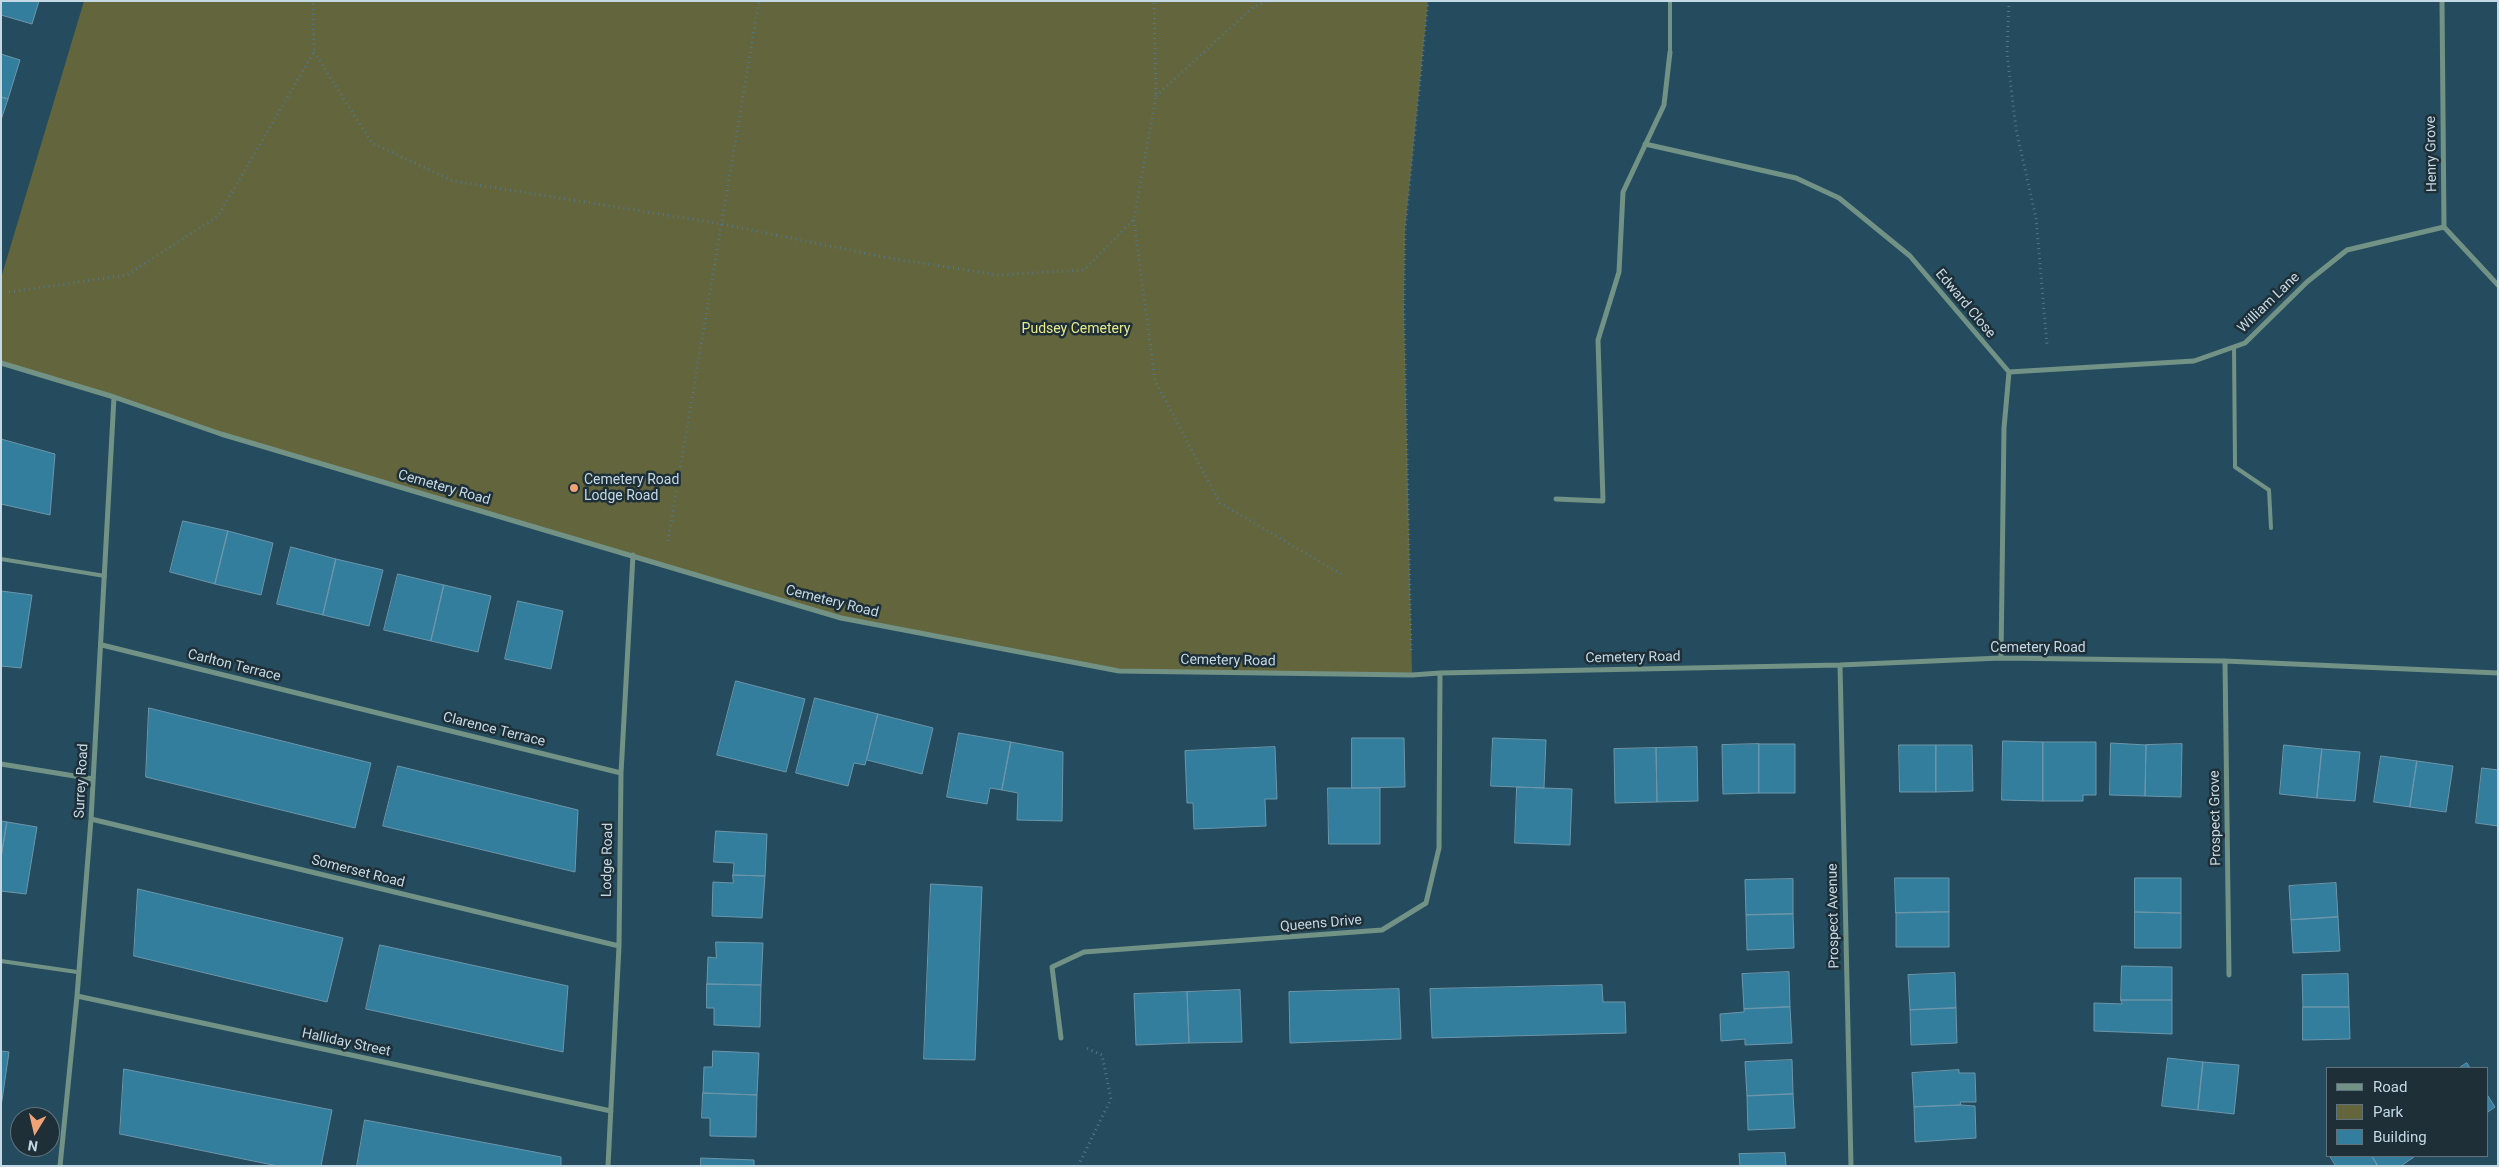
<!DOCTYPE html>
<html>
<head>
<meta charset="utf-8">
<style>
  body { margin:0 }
  #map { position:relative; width:2499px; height:1167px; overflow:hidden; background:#244c5e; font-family:Roboto,sans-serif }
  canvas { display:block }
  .frame { position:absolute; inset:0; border:2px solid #c4d9e4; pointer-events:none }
  .legend { position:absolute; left:2326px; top:1067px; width:162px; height:90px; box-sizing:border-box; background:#1e2f38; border:1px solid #60737d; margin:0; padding:6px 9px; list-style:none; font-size:15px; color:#c4d9e4 }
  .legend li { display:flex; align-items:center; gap:10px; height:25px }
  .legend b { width:25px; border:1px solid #60737d }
  .north { position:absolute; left:10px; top:1107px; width:50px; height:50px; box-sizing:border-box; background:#1e2f38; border:1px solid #60737d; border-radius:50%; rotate:189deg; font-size:14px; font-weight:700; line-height:20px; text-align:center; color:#c4d9e4 }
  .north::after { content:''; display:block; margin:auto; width:18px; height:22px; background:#efa377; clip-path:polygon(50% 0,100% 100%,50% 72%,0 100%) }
</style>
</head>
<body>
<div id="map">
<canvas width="2499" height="1167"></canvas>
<div class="frame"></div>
<ul class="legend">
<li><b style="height:6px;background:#729286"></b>Road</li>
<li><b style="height:14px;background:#63653c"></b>Park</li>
<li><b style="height:14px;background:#337d9d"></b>Building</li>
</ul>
<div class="north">N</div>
</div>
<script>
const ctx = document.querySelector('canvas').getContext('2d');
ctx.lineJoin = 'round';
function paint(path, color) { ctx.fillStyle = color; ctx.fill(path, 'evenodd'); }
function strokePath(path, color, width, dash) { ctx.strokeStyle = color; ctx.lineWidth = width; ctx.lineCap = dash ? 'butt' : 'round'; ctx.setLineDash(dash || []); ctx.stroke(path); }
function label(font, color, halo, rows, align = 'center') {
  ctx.font = font + ' Roboto,sans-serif'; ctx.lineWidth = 5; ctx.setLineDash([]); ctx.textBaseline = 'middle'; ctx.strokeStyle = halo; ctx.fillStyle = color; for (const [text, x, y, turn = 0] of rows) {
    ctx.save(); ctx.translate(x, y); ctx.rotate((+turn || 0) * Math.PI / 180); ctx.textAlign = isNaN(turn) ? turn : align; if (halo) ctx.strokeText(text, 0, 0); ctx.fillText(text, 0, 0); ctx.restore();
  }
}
const green = new Path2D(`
  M84 1H1428L1405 230 1404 310 1412 675 1119 671 841 618 221 434 1 363V278Z`);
const building = new Path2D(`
  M1 1H39L32 24 1 15Z
  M1 54 20 60 8 99 1 97Z
  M1 97 8 99 1 120Z
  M1 439 55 454 50 515 1 504Z
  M183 521 228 531 215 584 170 572Z
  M228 531 273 543 261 595 215 584Z
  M291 547 336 559 323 615 277 604Z
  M336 559 383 570 369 626 323 615Z
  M398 574 444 585 431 641 384 630Z
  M444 585 491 596 478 652 431 641Z
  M1 591 32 595 21 668 1 666Z
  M518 601 563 611 551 669 505 659Z
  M736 681 805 699 786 772 717 755Z
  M815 698 878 714 865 765 854 763 848 786 796 773Z
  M149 708 371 763 355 828 146 777Z
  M878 714 933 728 922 774 867 760Z
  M959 733 1011 742 1002 790 990 788 987 804 947 797Z
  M1352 738H1404L1405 787 1352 788Z
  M1493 738 1546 740 1544 788 1491 786Z
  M2003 741 2043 742V801L2002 800Z
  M1011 742 1063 752 1062 821 1017 820 1018 793 1002 790Z
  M2043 742H2096V795H2083V801H2043Z
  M2111 743 2146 745 2145 796 2110 795Z
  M1759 744H1795V793H1759Z
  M1759 744V793L1723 794 1722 745Z
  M2182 744 2181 797 2145 796 2146 745Z
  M1899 745H1936V792H1900Z
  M1936 745H1972L1973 791 1936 792Z
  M2284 745 2322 749 2317 798 2280 794Z
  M1275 747 1277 799H1265L1266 826 1194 829 1193 803H1187L1185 751Z
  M1697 747 1698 801 1657 802 1656 748Z
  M1656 748 1657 802 1615 803 1614 749Z
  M2322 749 2360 752 2355 801 2317 798Z
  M2381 756 2417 761 2410 807 2374 802Z
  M2417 761 2453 766 2446 812 2410 807Z
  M398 766 578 810 575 872 383 826Z
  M2482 768 2498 770V826L2476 823Z
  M1517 787 1572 789 1570 845 1515 843Z
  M1328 788H1380V844H1329Z
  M1 821 7 822 1 858Z
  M7 822 37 827 26 894 1 891V858Z
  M716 831 767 834 765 876 733 875 734 863 714 862Z
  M733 875 765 876 762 918 712 916 713 882 733 883Z
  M1895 878H1949V912L1896 913Z
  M2135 878H2181V913L2135 912Z
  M1793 879V914L1746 915 1745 880Z
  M2336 883 2338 917 2291 920 2289 886Z
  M931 884 982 887 975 1060 924 1059Z
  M138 889 343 938 327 1002 134 956Z
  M1949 912V947H1896V913Z
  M2135 912 2181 913V948H2135Z
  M1793 914 1794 948 1747 950 1746 915Z
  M2338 917 2340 951 2293 953 2291 920Z
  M716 942 763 943 761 985 707 984 708 957 716 958Z
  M380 945 568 986 563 1052 366 1009Z
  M2122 966 2172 967V1000H2121Z
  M1789 972 1790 1007 1744 1009 1742 974Z
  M1955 973 1956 1008 1910 1010 1908 975Z
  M2348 974 2349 1007H2303L2302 975Z
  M707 984 761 985 760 1027 714 1025V1008H707Z
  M1602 985 1603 1002H1625L1626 1033 1432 1038 1430 989Z
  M1399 989 1401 1039 1290 1043 1289 992Z
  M1240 990 1242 1042 1189 1043 1187 992Z
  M1187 992 1189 1043 1136 1045 1134 994Z
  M2121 1000H2172V1034L2094 1031V1003L2122 1004Z
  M1790 1007 1792 1043 1745 1045V1039L1721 1041 1720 1014 1744 1012V1009Z
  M2303 1007H2349L2350 1039 2303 1040Z
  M1956 1008 1957 1043 1911 1045 1910 1010Z
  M1 1051 9 1052 1 1107Z
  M713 1051 759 1053 757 1095 703 1093 704 1067H712Z
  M2168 1058 2203 1062 2198 1110 2162 1106Z
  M1792 1060 1793 1094 1747 1096 1745 1062Z
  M2203 1062 2239 1065 2234 1114 2198 1110Z
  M2467 1063 2470 1068H2459Z
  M124 1069 332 1110 321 1166H278L120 1134Z
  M1959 1070V1073H1975L1976 1102H1960L1961 1105 1914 1107 1912 1073Z
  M703 1093 757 1095 756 1137 710 1136V1118H702Z
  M1793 1094 1795 1128 1748 1130 1747 1096Z
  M2488 1096 2495 1107 2488 1112Z
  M1961 1105 1975 1106 1976 1138 1915 1142 1914 1107Z
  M365 1120 561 1157V1166H357Z
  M1785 1153 1786 1166H1740L1739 1154Z
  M2330 1156H2372L2378 1166H2336Z
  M2372 1156H2413L2414 1157 2401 1166H2378Z
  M701 1158 754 1160V1166H701Z`);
const path = new Path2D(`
  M2009 1 2007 53 2016 129 2036 218 2047 345
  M314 52 372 143 453 181 722 224 889 258 998 275 1084 270 1134 219 1156 97 1154 1
  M1156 96 1252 8 1267 1
  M1134 220 1155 381 1220 503 1341 574
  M9 292 127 275 218 216 314 52 313 1
  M668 541 759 1
  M1411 650 1404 310 1405 230 1428 1
  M1078 1166 1111 1099 1102 1055 1084 1047`);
const lane = new Path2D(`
  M1670 52V1
  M2234 347 2235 467 2269 490 2271 528
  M1 559 105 576
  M1 961 77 972`);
const street = new Path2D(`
  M2442 1 2444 227 2498 285
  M1645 144 1796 178 1839 198 1910 256 2009 372 2004 428 2001 658
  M1 363 114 397 221 434 841 618 1119 671 1412 675 1440 673 1840 665 2001 658 2225 661 2498 673
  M2009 372 2194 361 2245 343 2307 282 2347 250 2444 227
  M1556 499 1603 501 1598 340 1619 272 1623 192 1664 105 1670 52
  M102 645 621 773
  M2225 661 2229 975
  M1840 665 1851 1166
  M1 764 93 779
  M91 819 619 946
  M77 996 611 1111
  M1061 1038 1052 967 1084 952 1382 930 1426 903 1439 848 1440 673
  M60 1166 77 996 91 819 114 397
  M608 1166 619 946 621 773 633 555`);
const markers = [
  [574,488,5,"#efa377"]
];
const streetNames = [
  ["Henry Grove",2432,154,-91],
  ["William Lane",2269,303,-44],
  ["Edward Close",1965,304,50],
  ["Cemetery Road",444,488,16],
  ["Cemetery Road",832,602,14],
  ["Cemetery Road",2038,648],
  ["Cemetery Road",1633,658,-1],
  ["Cemetery Road",1228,661,1],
  ["Carlton Terrace",234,666,14],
  ["Clarence Terrace",494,730,14],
  ["Surrey Road",82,781,-87],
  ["Prospect Grove",2216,818,-91],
  ["Lodge Road",608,860,-89],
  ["Somerset Road",358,872,14],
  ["Prospect Avenue",1834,916,-91],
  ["Queens Drive",1321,924,-5],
  ["Halliday Street",346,1043,12]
];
const parkNames = [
  ["Pudsey Cemetery",1076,329]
];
const poiNames = [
  ["Cemetery Road",584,480],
  ["Lodge Road",584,496]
];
paint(green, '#63653c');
paint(building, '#337d9d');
strokePath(building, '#6d96aa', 1);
strokePath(path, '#547787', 3, [1, 4]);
strokePath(lane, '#729286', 4);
strokePath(street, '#729286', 5);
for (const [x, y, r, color] of markers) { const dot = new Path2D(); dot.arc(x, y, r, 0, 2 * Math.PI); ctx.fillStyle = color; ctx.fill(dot); strokePath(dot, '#1e2f38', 2); }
label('14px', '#c4d9e4', '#1e2f38', streetNames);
label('14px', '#e7ea8c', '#1e2f38', parkNames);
label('14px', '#c4d9e4', '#1e2f38', poiNames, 'left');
</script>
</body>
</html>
